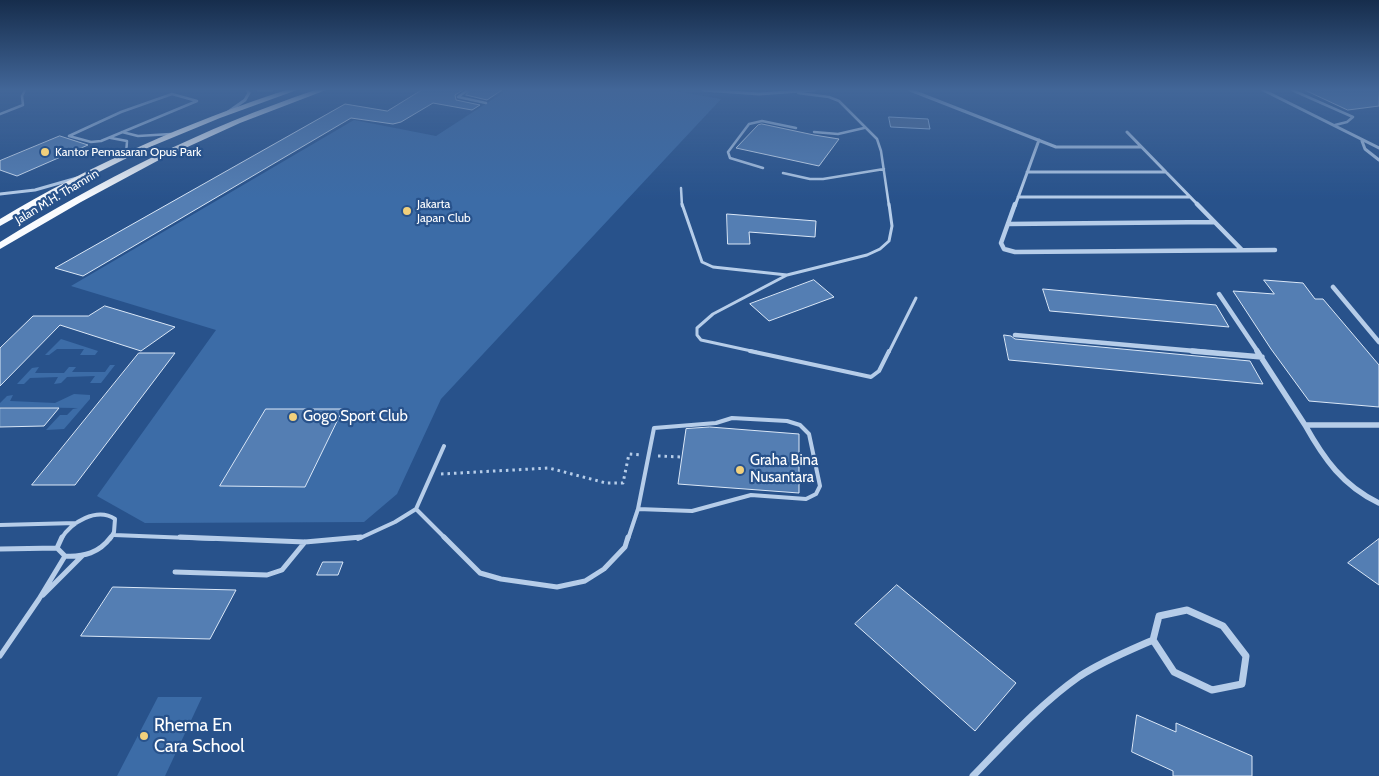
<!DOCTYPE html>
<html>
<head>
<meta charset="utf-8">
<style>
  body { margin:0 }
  canvas { display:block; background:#28528b }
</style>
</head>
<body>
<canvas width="1379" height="776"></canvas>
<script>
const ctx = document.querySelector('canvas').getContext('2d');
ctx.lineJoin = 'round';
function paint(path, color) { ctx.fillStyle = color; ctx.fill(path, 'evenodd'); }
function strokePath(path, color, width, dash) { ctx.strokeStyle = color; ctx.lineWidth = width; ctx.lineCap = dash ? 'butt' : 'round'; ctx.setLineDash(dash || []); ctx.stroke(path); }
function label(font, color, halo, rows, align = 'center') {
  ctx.font = font + ' Cabin,sans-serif'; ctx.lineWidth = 4.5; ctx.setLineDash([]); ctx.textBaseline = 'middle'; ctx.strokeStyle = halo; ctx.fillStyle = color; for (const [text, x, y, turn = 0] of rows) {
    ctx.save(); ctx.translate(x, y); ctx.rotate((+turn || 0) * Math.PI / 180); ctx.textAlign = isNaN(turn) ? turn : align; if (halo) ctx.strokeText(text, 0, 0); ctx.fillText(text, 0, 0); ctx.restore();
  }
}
const green = new Path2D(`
  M507 90H669L721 99 441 399 397 494 364 522 145 523 97 496 216 330 71 286 354 120 436 136Z
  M61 339 98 351 95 355H80L84 349H57L49 355H45Z
  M110 365H115L101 383H90L95 376 67 377 61 383 54 384 58 377 30 378 24 384H17L32 368 39 367 35 373H64L69 367H76L72 372H105Z
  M74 394 90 395V399L64 429 46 430 60 415H67L73 409 78 408 0 407V403L7 396 13 395 10 401 55 403Z
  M158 697H202L165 776H117Z`);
const water = new Path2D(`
  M889 117 928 119 930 129 891 127Z`);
const building = new Path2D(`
  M422 90H463L455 95 456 100 480 105 472 110 433 103 401 122 393 124 351 118 83 276 55 268 345 104 387 111Z
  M471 90H502L487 100 466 95Z
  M1305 90H1379V106L1348 110Z
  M762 124 814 135 839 139 819 166 736 148 758 125Z
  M60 136 88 145 17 176 0 170V161Z
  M727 214 816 221 815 237 749 232 750 244H728Z
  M814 280 834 297 769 321 750 304Z
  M1264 280 1303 283 1315 299H1323L1379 365V407L1309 401 1271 349 1233 291 1274 294Z
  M1043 289 1216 305 1229 327 1050 311Z
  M105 306 175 327 141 351 60 325 0 386V348L33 316H88Z
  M1004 335 1011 336 1015 339 1250 361 1263 384 1009 360Z
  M139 353H175L75 485H32Z
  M0 408H59L44 426 0 427Z
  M266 409H343L305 487 220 486Z
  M710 427 799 434V493L678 484 686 429Z
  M1379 539V585L1348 563Z
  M323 562H343L338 575H317Z
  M897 585 1016 683 975 731 855 624Z
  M113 587 236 590 210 639 81 636Z
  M1137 715 1176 732V723L1252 756V776H1173V771L1132 752Z`);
const path = new Path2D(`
  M658 456 682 457
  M441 474 549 468 606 483H623L629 454 641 455`);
const laneFar3 = new Path2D(`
  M468 90 458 97 486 103
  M1292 90 1353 117 1347 122 1335 125
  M798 93 829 97 839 101 877 139 881 151 889 206
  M172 94 197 101 101 141 91 142 69 136 121 112Z
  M0 114 23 105 22 96 25 90
  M122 132 138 136 171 134
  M814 132 838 134 864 128
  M111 138 127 141 126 155
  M763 168 730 158 728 152 749 124 762 121 796 128
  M783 173 810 179H823L884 169
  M681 188 682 206`);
const laneFar2 = new Path2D(`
  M682 204 702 262 713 267 787 275
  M756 352 701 340 697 335V328L713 314 787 275 867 255 880 249 889 241 892 226 889 204
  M889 352 916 298`);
const laneFar1 = new Path2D(`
  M750 351 871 377 879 371 889 351
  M732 418 787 421 800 425 809 434 820 486 816 494 806 499 751 495 692 511 638 509 654 428 716 423Z
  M416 509 446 539
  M0 525 76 523
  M114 535 214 539
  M61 539C71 522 97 507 115 519L114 532 110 539
  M358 539 395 522 416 509 444 446
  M628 539 638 509`);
const lane = new Path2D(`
  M62 537 57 548 65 556C84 557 99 553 111 537
  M180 537 305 542 361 537
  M444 537 480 573 501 579 557 587 585 581 604 569 625 547 628 537
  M0 549 57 548
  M175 572 267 575 282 570 305 542
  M43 595 82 556
  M0 656 39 599 65 556`);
const streetFar3 = new Path2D(`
  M258 90H272
  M703 90 759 94 815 90
  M910 90 1056 147H1141
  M1263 90 1379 148
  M228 112 245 100 249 93 247 90
  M1127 132 1199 206
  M1362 141 1365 149 1379 160
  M1027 172H1166
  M0 194 35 190 77 178
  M1018 197H1190
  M1015 206 1039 140`);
const streetFar2 = new Path2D(`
  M1015 204 1001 243 1004 249 1015 252 1275 250
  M1197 204 1242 250
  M1008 224 1214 222
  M1333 287 1379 342
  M1219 294 1258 352
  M1015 335 1206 352`);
const streetFar1 = new Path2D(`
  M1192 351 1262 357
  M1257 351 1305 425
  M1379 425H1305C1324 459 1343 486 1379 503`);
const street = new Path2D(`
  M1187 610 1223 626 1246 656 1242 684 1212 690 1174 672 1153 640 1159 616Z
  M973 776C1007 741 1040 704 1080 676 1103 661 1128 651 1153 640`);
const primary = new Path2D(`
  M286 90H297L220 118 145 149 73 185 0 226V219C90 165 186 123 286 90Z
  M315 90H326L240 123 159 160 81 202 0 249V242C100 180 203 128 315 90Z`);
const markers = [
  [45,152,5,"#f1d07c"],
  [407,211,5,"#f1d07c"],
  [293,417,5,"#f1d07c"],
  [740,470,5,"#f1d07c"],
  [144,736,5,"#f1d07c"]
];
const farPoinames = [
  ["Kantor Pemasaran Opus Park",55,152],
  ["Jakarta",417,204],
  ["Japan Club",417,218]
];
const farStreetnames = [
  ["Jalan M.H. Thamrin",57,197,-31]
];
const poiNames = [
  ["Gogo Sport Club",303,417],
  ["Graha Bina",750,461],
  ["Nusantara",750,478]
];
const nearPoinames = [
  ["Rhema En",154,726],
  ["Cara School",154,747]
];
paint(green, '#3c6ca7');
paint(water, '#4f6c95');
strokePath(water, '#abc7ea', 1);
paint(building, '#547eb3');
strokePath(building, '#dae7f7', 1);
strokePath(path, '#b6cde9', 3, [2.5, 4]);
strokePath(laneFar3, '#b6cde9', 2.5);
strokePath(laneFar2, '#b6cde9', 3);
strokePath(laneFar1, '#b6cde9', 4);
strokePath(lane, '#b6cde9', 5);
strokePath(streetFar3, '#b6cde9', 3);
strokePath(streetFar2, '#b6cde9', 4.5);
strokePath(streetFar1, '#b6cde9', 5.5);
strokePath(street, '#b6cde9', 7);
paint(primary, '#f9fbfe');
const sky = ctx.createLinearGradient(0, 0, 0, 199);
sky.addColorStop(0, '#162d4c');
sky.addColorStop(0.45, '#426698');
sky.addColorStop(1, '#42669800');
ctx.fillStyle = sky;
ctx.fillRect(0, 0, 1379, 199);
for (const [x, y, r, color] of markers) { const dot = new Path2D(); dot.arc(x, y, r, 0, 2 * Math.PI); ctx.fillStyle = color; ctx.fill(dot); strokePath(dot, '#28528b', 2); }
label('12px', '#fff', '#28528b', farPoinames, 'left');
label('12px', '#fff', '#28528b', farStreetnames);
label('15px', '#fff', '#28528b', poiNames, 'left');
label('18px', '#fff', '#28528b', nearPoinames, 'left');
</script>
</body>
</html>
